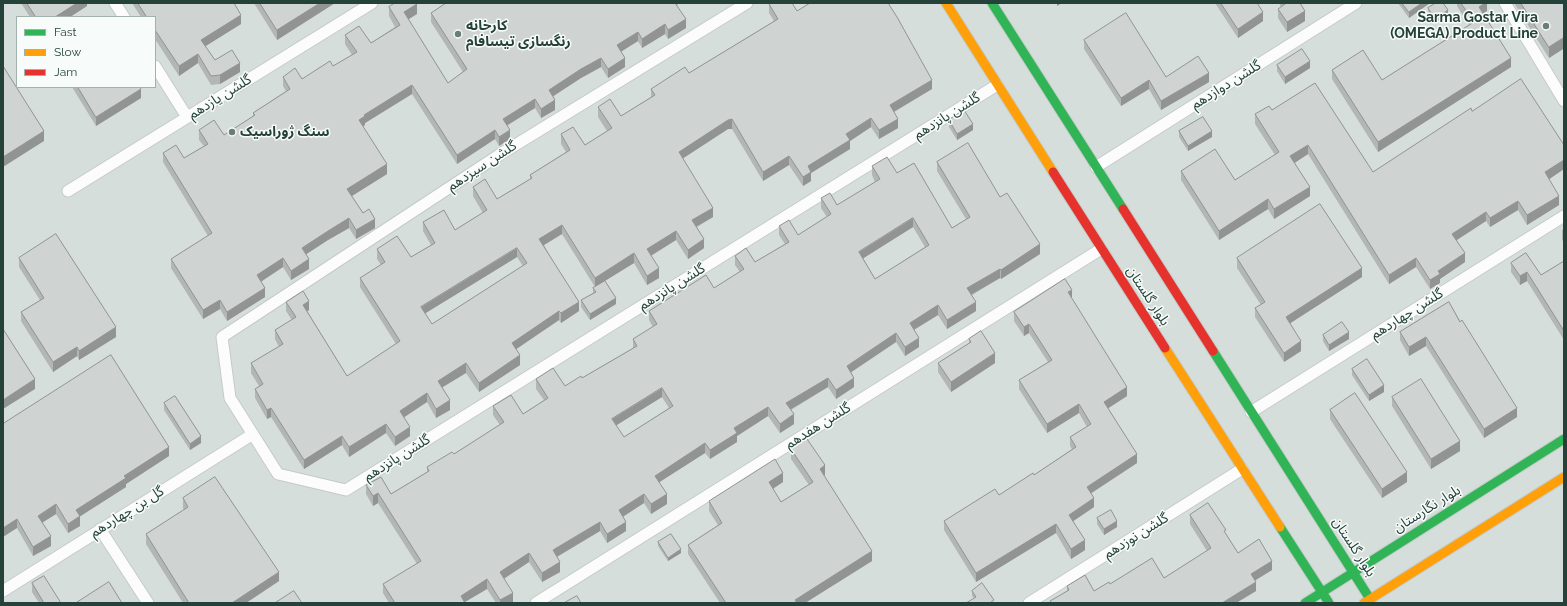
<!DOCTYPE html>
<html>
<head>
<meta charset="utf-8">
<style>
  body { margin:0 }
  #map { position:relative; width:1567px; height:606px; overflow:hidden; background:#e8edeb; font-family:Raleway,sans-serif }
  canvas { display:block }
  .frame { position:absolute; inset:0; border:4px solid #24423a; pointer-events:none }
  .legend { position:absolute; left:16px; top:16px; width:140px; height:72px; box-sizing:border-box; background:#f7fbf9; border:1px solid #a3b1ad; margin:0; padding:5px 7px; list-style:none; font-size:12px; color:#24423a }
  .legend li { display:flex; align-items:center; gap:8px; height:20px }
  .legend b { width:20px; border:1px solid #a3b1ad }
</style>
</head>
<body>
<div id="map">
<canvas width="1567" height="606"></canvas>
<div class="frame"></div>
<ul class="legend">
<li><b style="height:5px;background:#30b455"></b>Fast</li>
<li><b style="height:5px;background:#ff9f0a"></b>Slow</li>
<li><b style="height:5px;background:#e5322d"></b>Jam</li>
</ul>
</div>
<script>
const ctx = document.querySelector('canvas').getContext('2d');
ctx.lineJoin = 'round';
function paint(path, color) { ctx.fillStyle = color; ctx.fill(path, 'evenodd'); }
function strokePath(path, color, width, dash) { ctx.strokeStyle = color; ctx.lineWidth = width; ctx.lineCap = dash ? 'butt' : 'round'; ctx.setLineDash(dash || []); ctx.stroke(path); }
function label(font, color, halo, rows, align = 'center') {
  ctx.font = font + ' Raleway,"Noto Sans Arabic",sans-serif'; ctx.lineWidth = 3; ctx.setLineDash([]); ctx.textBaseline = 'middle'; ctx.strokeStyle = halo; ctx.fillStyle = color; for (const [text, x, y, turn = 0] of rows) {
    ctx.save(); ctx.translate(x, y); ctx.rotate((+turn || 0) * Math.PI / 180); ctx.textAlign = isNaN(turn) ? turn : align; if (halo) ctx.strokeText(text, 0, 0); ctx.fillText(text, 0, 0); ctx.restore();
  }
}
const built = new Path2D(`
  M3 3H1564V603H3ZM17 17H155V87H17Z`);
const street = new Path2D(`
  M115 3 124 17
  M747 3 499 155 222 337 230 398 278 474 346 490 997 85
  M1505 3 1564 101
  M155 66 187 117
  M1096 167 1356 3
  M68 191 372 3
  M1251 412 1564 216
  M100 529 148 603
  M3 591 253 434
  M536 603 1101 249
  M1029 603 1242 469`);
const fast = new Path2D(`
  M992 3 1123 209
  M1213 351 1370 599
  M1280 527 1329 603
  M1305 603 1564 439`);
const slow = new Path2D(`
  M946 3 1053 172
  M1165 348 1280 527
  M1364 603 1564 477`);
const jam = new Path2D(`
  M1053 172 1165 348
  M1123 209 1213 351`);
const wall = new Path2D(`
  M21 3H87V6L70 17H30Z
  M132 3H234L241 24 205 46 215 60 240 72 220 84 211 85 198 63 179 76 155 39V17H141Z
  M254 3H335L277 40Z
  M444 3H680L677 5 686 28 668 39 665 34 642 48 638 41 621 52 625 67 608 78 601 67 581 78 553 96 555 110 541 118 535 108 507 125 510 139 499 146 495 139 457 164 412 94 365 123V125L363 126 387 174 352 196 363 213 375 228 356 239 349 228 328 240 306 254 309 269 291 280 283 267 261 282 265 297 227 321 220 309 203 319 171 268V259L208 236 163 162V153L184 158 204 146 199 140V130L224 135 253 116V113L286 91 283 86V77L302 79 333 66 352 55 345 44V35L371 43 395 27 389 16V7L417 14 408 19 448 83 463 72 431 22V13L445 4Z
  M1215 3H1257L1263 21 1238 38Z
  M1279 3H1300L1305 21 1287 32 1278 18V9L1281 7Z
  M1398 3H1430L1409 18Z
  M1457 3H1487V11L1483 13 1511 67 1378 152 1332 79V70L1382 80 1469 25 1457 6Z
  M1514 3H1564V51L1563 49 1549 58Z
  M769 4 797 11 932 89 894 112 898 128 879 139 871 127 850 141V149L811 173V181L803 186 789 165 763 181 732 129H728L683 158 713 217 697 227 704 248 688 259 676 240 651 256 659 278 647 285 634 263 595 287 562 234 544 245 579 311 561 323 559 320 516 349 520 365 479 392 466 373 442 387 450 410 436 418 427 402 404 417 410 436 395 446 386 433 349 457 342 445 304 469 271 417 267 419 255 398V389L259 386 251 373V363L279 347 275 339V330L292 320 286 311V302L309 310 307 311 347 376 396 344 360 287V278L381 265 377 259V249L411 257 431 245 423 231V222L455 230 483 213 473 196V187L497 199 530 179V175L566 152 561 144V134L585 145 607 131 598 117V107L621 116 651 97V89L689 73 774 21 769 13ZM517 257 523 266 432 324 425 313Z
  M1428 8 1448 14 1435 22 1428 11Z
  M1084 40 1166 77 1209 82 1161 110 1149 89 1121 106 1084 49Z
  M1277 65 1310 68 1285 84 1277 71Z
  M72 87H140L141 98 96 126Z
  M1272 110 1373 172 1472 111 1564 145V169L1549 179 1559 205 1527 225 1518 210 1490 227 1486 221 1457 240 1465 262 1440 279V283L1430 289 1416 267 1389 284 1308 154 1294 163 1310 196 1274 219 1268 209 1219 240 1181 180V171L1235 180 1275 155 1255 124V114Z
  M949 120 973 130 957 140 949 127Z
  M1179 131 1212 137 1188 151 1179 137Z
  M937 162 1000 197 1040 254 1001 279 1000 278 972 295 976 311 947 329 938 315 914 330 919 347 905 356 896 342 851 372 854 387 836 399 828 387 791 410 794 424 780 433 768 416 737 436V442L710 459 705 453 659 482 667 504 651 514 644 503 623 517 626 531 607 543 600 531 557 557 560 572 542 582 529 562 504 579 513 602 511 603H496L487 589 465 602V603H389L383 593V584L417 564 378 503 373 506 366 494V485L391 494 427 472V467L454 454 500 425 493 415V406L523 414 544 400 536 389V379L565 386 582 378 633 348V339L653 327 649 320V311L714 288 740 272 735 265V256L755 262 785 244 779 235V226L798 235 827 217 821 208V198L837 205 875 182 872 175V166L897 173 952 228 966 219 937 171ZM913 227 925 247 875 279 863 258ZM662 397 669 408 624 437 616 425Z
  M1564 229V242L1562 240V230Z
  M19 258 116 337 79 360 77 356 53 372 21 321V312L40 300 19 267Z
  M1237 258 1362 277 1290 323 1301 351 1284 362 1255 317V308L1261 305 1237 268Z
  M1564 261V340L1527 281 1520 285 1511 272V263L1541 275Z
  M593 288 616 304 590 320 581 307V300L593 293Z
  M1072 299 1127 396 1108 408 1137 463 1091 493 1094 507 1073 521 1085 550 1071 559 1056 533 976 582 944 530V521L999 495 1034 475 1072 449 1070 446V437L1087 427 1079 413 1047 433 1019 389V380L1048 362 1029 333 1024 336 1014 321V312Z
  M1449 302 1517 417 1484 438 1426 346 1409 356 1400 340V332Z
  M1323 335 1349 339 1329 351 1323 341Z
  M969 339 995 363 951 392 938 372V363L969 343Z
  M1352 369 1384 392 1369 401 1352 375Z
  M1392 397 1460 451 1431 469 1392 406Z
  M164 403 201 443 190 450 164 410Z
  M1330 410 1407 482 1382 498 1330 419Z
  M3 424 169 456 126 484V487L80 516V526L68 533 56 514 42 523 51 546 33 556 17 528Z
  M791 449 825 475H824L872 561 805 603H720L688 554V545L718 525 709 511V501L783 482 773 489 781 502 809 485 791 459Z
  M183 498 279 581 246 603H183L146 544V534L184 510 183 508Z
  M1190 515 1226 534 1238 553 1272 570 1255 580 1256 591 1236 603H1050V601L1067 591V586L1094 591 1110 584 1164 578 1207 551 1190 524Z
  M1097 518 1117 527 1104 535 1097 524Z
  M658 542 681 553 668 561 658 546Z
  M32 583 61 603H39L32 592Z
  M972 591 994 603 974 598 972 596Z`);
const shadedWall = new Path2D(`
  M77 3H87V6L70 17H55Z
  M320 3H335L277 40V30Z
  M1057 3H1062L1057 6Z
  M1422 3H1430L1409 18V12Z
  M1485 3H1487V11L1479 16V7Z
  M417 4V14L404 22V12Z
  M1448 10V14L1435 22V19Z
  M1305 11V21L1287 32V22Z
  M1263 12V21L1238 38V29Z
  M241 15V24L201 49V40Z
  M686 19V28L668 39V30Z
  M665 24V34L642 48V39Z
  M638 32V41L617 54V45Z
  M1563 38V49L1549 58V47Z
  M198 54V63L179 76V66Z
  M601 58V67L581 78 549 99V90L581 69Z
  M625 58V67L608 78V69Z
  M1511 58V67L1378 152V142Z
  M1310 61V68L1285 84V77Z
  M240 63V72L220 84V75Z
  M1209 73V82L1161 110V101Z
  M932 80V89L890 114V105Z
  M1149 80V89L1121 106V98Z
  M412 85V94L365 123V125L359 129V120L364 115Z
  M141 89V98L96 126V117Z
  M535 99V108L503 128V119Z
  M555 100V110L541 118V109Z
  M871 118V127L850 141V149L811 173V181L803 186V177L808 166 846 134Z
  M732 119V129H728L679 161V152L728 120Z
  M898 119V128L879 139V130Z
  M973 124V130L957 140V134Z
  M495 130V139L457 164V155Z
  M510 130V139L499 146V137Z
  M44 131V141L3 167V157Z
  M1212 131V137L1188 151V146Z
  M1308 145V154L1290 166V156Z
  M789 156V165L763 181V172Z
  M1564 160V169L1545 182V172Z
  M387 164V174L347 199V189Z
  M1310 187V196L1274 219V209Z
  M1559 196V205L1527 225V215Z
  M1268 199V209L1219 240V231Z
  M1518 201V210L1490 227V218Z
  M713 208V217L692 229V220Z
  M1486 212V221L1452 243V234Z
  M349 218V228L328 240 302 257V248L328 231Z
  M913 218V227L859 261V252Z
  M375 219V228L356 239V230Z
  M562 225V234L539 248V239Z
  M676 231V240L647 258V249Z
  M704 239V248L688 259V250Z
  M1040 244V254L1001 279V270Z
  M517 248V257L421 316V307Z
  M634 253V263L595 287V278Z
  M1465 253V262L1440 279V283L1430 289V280L1438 271Z
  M283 258V267L257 284V275Z
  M1416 258V267L1389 284V275Z
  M309 259V269L291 280V271Z
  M659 268V278L647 285V276Z
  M1362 268V277L1286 326V317Z
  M1000 269V278L967 297V288Z
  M1527 272V281L1520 285V276Z
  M265 288V297L227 321V312Z
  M1072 290V299L1068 292Z
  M616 298V304L590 320V314Z
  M220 300V309L203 319V310Z
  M309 301V310L303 314V305Z
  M579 302V311L561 323V313Z
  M976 302V311L947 329V320Z
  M938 305V315L910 332V323Z
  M559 311V320L512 352V343Z
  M1029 324V333L1024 336V327Z
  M116 327V337L79 360V351Z
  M1349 332V339L1329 351V345Z
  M896 333V342L847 375V366Z
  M1426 337V346L1409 356V347Z
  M919 338V347L905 356V347Z
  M1301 341V351L1284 362V353Z
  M77 347V356L53 372V362Z
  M995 353V363L951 392V382Z
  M520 355V365L479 392V383Z
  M466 363V373L438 390V381Z
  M828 378V387L786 412V403Z
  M854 378V387L836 399V390Z
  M35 379V389L3 409V400Z
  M1384 385V392L1369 401V395Z
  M1127 387V396L1104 411V402Z
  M662 388V397L612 428V419Z
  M427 393V402L400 420V411Z
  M450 400V410L436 418V409Z
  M1079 404V413L1047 433V424Z
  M768 407V416L737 436V442L710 459V450L734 428Z
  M271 408V417L267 419V410Z
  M1517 408V417L1484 438V429Z
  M794 414V424L780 433V424Z
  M386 424V433L349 457V447Z
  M410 427V436L395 446V437Z
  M201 436V443L190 450V444Z
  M342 436V445L304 469V460Z
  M1460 441V451L1431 469V459Z
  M705 443V453L655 485V476Z
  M169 447V456L126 484V487L76 519V510L124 476Z
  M1137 454V463L1087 496V487Z
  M825 465V475L820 478V469Z
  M1407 472V482L1382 498V489Z
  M783 473V482L769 491V482Z
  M378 493V503L373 506V496Z
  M644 494V503L619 519V510Z
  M667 494V504L651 514V504Z
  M1094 498V507L1069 524V515Z
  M56 504V514L38 525V516Z
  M80 516V526L68 533V524Z
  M17 519V528L3 537V528Z
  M1117 521V527L1104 535V529Z
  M600 522V531L553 559V550Z
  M626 522V531L607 543V534Z
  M1056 524V533L976 582V573Z
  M51 536V546L33 556V547Z
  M1085 540V550L1071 559V549Z
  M681 549V553L668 561V558Z
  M872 551V561L805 603H795V600Z
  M529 553V562L500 581V572Z
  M1272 561V570L1251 583V574Z
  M560 562V572L542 582V573Z
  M279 572V581L246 603H232Z
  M487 579V589L463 603 461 596Z
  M1256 582V591L1236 603H1222Z
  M513 593V602L511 603H500V600Z`);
const building = new Path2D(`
  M27 3H77L55 17H36Z
  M138 3H234L241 15 201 40 215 60 232 50 240 63 220 75 211 76 198 54 179 66 155 30V17H147Z
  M260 3H320L277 30Z
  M395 3H416L417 4 404 12 448 83 467 69 431 13 446 3H675L686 19 668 30 665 24 642 39 638 32 617 45 625 58 608 69 601 58 581 69 549 90 555 100 541 109 535 99 503 119 510 130 499 137 495 130 457 155 412 85 364 115 365 116 359 120 387 164 347 189 363 213 369 209 375 219 356 230 349 218 328 231 302 248 309 259 291 271 283 258 257 275 265 288 227 312 220 300 203 310 171 259 212 233 163 153 176 145 184 158 208 144 199 130 214 120 224 135 255 115 253 113 290 89 283 77 295 68 302 79 330 61 333 66 357 52 345 35 359 26 371 43 400 25 389 7Z
  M771 3H792L797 11 810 3H888L897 17 932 80 890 105 898 119 879 130 871 118 846 134 850 140 808 166 811 172 803 177 789 156 763 172 732 119 728 120 679 152 713 208 692 220 704 239 688 250 676 231 647 249 659 268 647 276 634 253 595 278 562 225 539 239 579 302 561 313 559 311 512 343 520 355 479 383 466 363 438 381 450 400 436 409 427 393 400 411 410 427 395 437 386 424 349 447 342 436 304 460 271 408 267 410 255 389 263 384 251 363 283 344 275 330 296 317 286 302 303 291 309 301 303 305 347 376 400 341 360 278 385 262 377 249 397 236 411 257 435 243 423 222 444 210 455 230 487 210 473 187 485 179 497 199 532 178 530 175 570 150 561 134 573 127 585 145 612 128 598 107 610 99 621 116 655 95 651 89 685 67 689 73 778 19 769 4ZM517 248 527 263 432 324 421 307Z
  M1221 3H1257L1263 12 1238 29Z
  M1284 3H1300L1305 11 1287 22 1278 9 1285 4Z
  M1402 3H1422L1409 12Z
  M1436 3H1443L1448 10 1435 19 1428 8Z
  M1461 3H1485L1479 7 1511 58 1378 142 1332 70 1363 50 1382 80 1474 22Z
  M1521 3H1564V40L1563 38 1549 47Z
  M1126 13 1166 77 1198 56 1209 73 1161 101 1149 80 1121 98 1084 40Z
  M1302 49 1310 61 1285 77 1277 65Z
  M3 66 44 131 3 157Z
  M1521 79 1564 145V160L1545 172 1559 196 1527 215 1518 201 1490 218 1486 212 1452 234 1465 253 1438 271 1440 274 1430 280 1416 258 1389 275 1308 145 1290 156 1310 187 1274 209 1268 199 1219 231 1181 171 1215 149 1235 180 1279 152 1255 114 1269 106 1272 110 1315 83 1373 172 1471 108 1472 111Z
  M78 87H140L141 89 96 117Z
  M964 110 973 124 957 134 949 120Z
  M1203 117 1212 131 1188 146 1179 131Z
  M968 143 1000 197 1007 193 1040 244 1001 270 1000 269 967 288 976 302 947 320 938 305 910 323 919 338 905 347 896 333 847 366 854 378 836 390 828 378 786 403 794 414 780 424 768 407 734 428 737 433 710 450 705 443 655 476 667 494 651 504 644 494 619 510 626 522 607 534 600 522 553 550 560 562 542 573 529 553 500 572 513 593 500 600 487 579 461 596 465 603H395L383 584 421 561 378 493 373 496 366 485 381 477 391 494 429 471 427 467 452 452 454 454 504 422 493 406 511 395 523 414 548 398 536 379 553 368 565 386 581 376 582 378 637 346 633 339 657 324 649 311 706 275 714 288 744 269 735 256 746 248 755 262 789 242 779 226 789 220 798 235 831 214 821 198 830 193 837 205 880 179 872 166 887 157 897 173 914 163 952 228 970 217 937 162ZM913 218 929 245 875 279 859 252ZM662 388 673 406 624 437 612 419Z
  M1320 204 1362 268 1286 317 1301 341 1284 353 1255 308 1265 302 1237 258Z
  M56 234 116 327 79 351 77 347 53 362 21 312 44 298 19 258Z
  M1526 253 1541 275 1564 261V331L1527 272 1520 276 1511 263Z
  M1065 279 1072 290 1068 292 1127 387 1104 402 1137 454 1087 487 1094 498 1069 515 1085 540 1071 549 1056 524 976 573 944 521 995 489 999 495 1033 473 1034 475 1076 447 1070 437 1091 424 1079 404 1047 424 1019 380 1052 360 1029 324 1024 327 1014 312Z
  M605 281 616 298 590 314 581 300 596 292 593 288Z
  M1449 302 1460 322 1462 320 1517 408 1484 429 1426 337 1409 347 1400 332Z
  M1342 322 1349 332 1329 345 1323 335Z
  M3 329 35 379 3 400Z
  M981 331 995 353 951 382 938 363 971 342 969 339Z
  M111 355 169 447 124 476 126 478 76 510 80 516 68 524 56 504 38 516 51 536 33 547 17 519 3 528V424Z
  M1367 359 1384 385 1369 395 1352 369Z
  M1421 379 1460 441 1431 459 1392 397Z
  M1355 393 1407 472 1382 489 1330 410Z
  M175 396 201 436 190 444 164 403Z
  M807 439 825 465 820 469 872 551 795 600 797 603H726L688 545 722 523 709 501 775 459 783 473 769 482 781 502 813 482 791 449Z
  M215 477 279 572 232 603H189L146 534 188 507 183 498Z
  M1208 503 1226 530 1224 531 1238 553 1259 539 1272 561 1251 574 1256 582 1222 603H1051L1050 601 1069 590 1067 586 1085 575 1094 591 1109 582 1110 584 1152 558 1164 578 1211 548 1190 515Z
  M1111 510 1117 521 1104 529 1097 518Z
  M671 534 681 549 668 558 658 542Z
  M44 576 61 603H44L32 583Z
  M109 582 122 603H76Z
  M982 583 994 600 990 603H966L976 597 972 591Z
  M294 591 302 603H275Z
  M577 596 581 603H564Z`);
const markers = [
  [1546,26,4,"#697e78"],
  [458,34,4,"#697e78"],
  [232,132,4,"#697e78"]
];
const poiNames = [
  ["Sarma Gostar Vira",1538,18,"right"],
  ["(OMEGA) Product Line",1538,34,"right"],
  ["کارخانه",466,26],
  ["رنگسازی تیسافام",466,42],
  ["سنگ ژوراسیک",240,132]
];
const streetNames = [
  ["گلشن دوازدهم",1226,85,-32],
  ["گلشن یازدهم",220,97,-32],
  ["گلشن پانزدهم",947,116,-32],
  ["گلشن سیزدهم",482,166,-33],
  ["گلشن پانزدهم",672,287,-32],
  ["بلوار گلستان",1148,296,57],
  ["گلشن چهاردهم",1407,314,-32],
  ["گلشن هفدهم",818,426,-32],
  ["گلشن پانزدهم",397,458,-32],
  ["بلوار نگارستان",1427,509,-32],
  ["گل بن چهاردهم",127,512,-32],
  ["گلشن نوزدهم",1136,536,-32],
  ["بلوار گلستان",1354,547,57]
];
paint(built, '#d6dedb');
strokePath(street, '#c5cac8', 13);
strokePath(fast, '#c3cbc8', 11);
strokePath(slow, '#c3cbc8', 11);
strokePath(jam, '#c3cbc8', 11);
strokePath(street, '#fcfcfc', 11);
strokePath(fast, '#30b455', 9);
strokePath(slow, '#ff9f0a', 9);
strokePath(jam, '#e5322d', 9);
paint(wall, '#b2b6b5');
paint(shadedWall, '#919493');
paint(building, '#cfd4d2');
strokePath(building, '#919493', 1);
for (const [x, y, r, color] of markers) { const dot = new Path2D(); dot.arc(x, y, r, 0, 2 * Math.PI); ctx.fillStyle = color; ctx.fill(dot); strokePath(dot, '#f7fbf9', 1.5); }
label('bold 14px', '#24423a', '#f7fbf9', poiNames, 'left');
label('14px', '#24423a', '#f7fbf9', streetNames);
</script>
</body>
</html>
